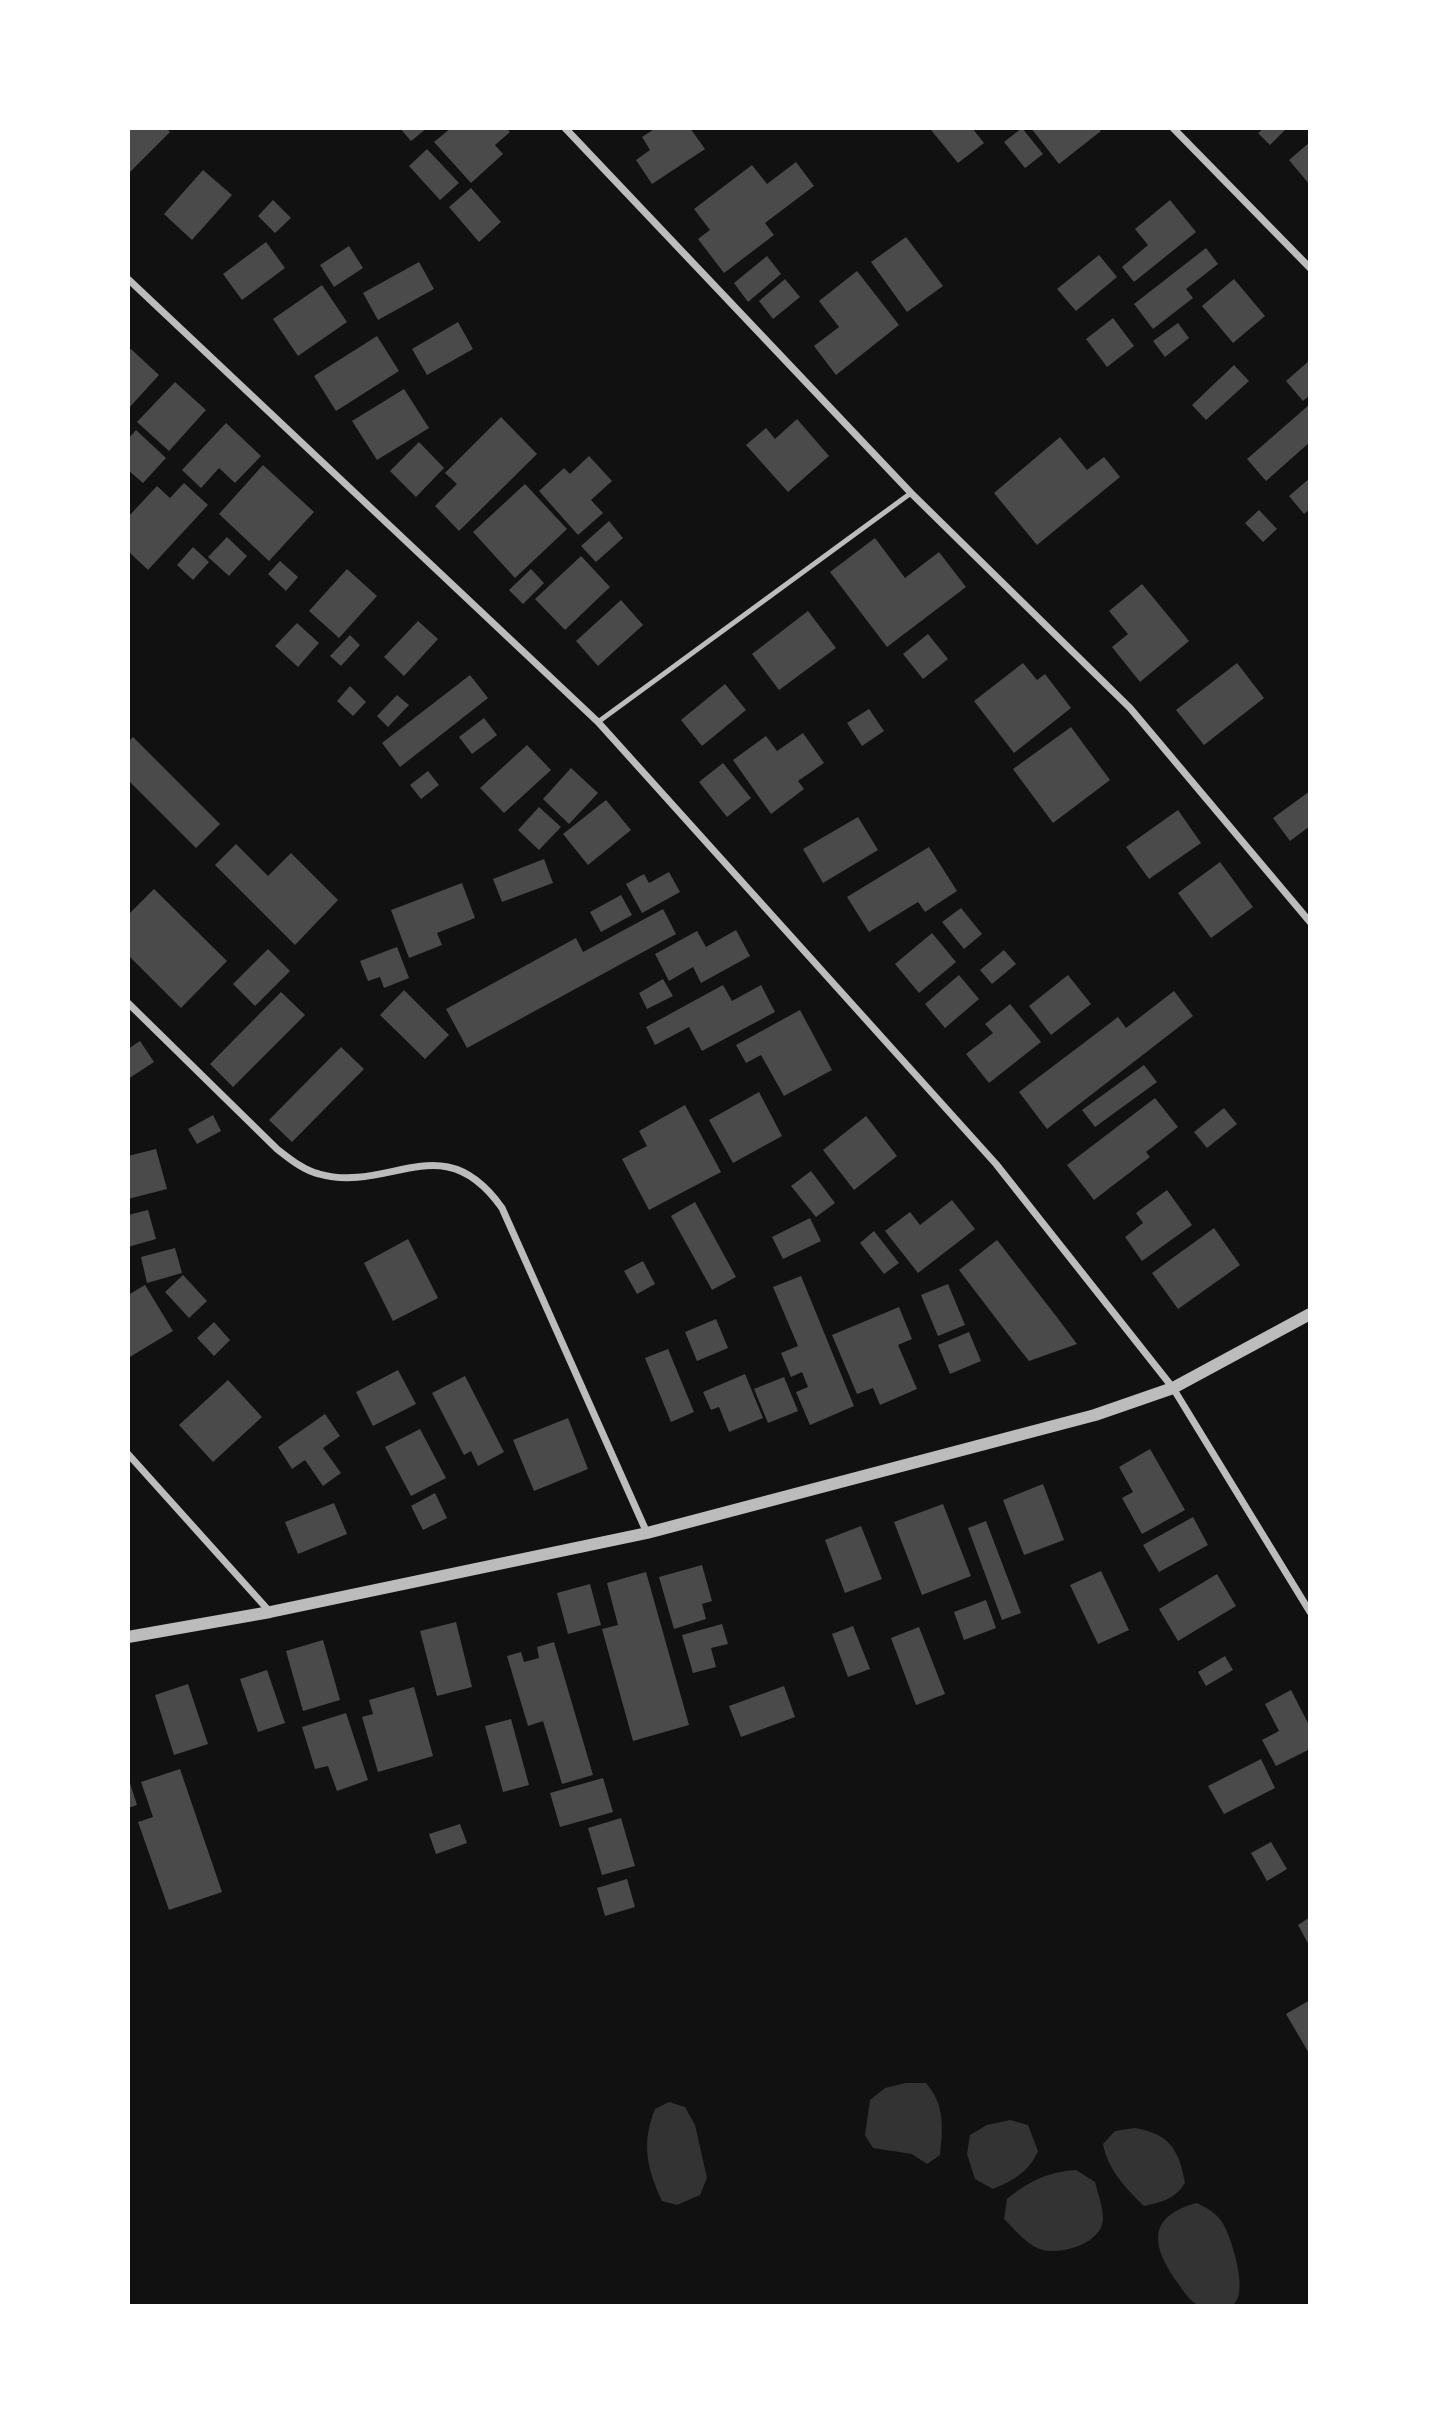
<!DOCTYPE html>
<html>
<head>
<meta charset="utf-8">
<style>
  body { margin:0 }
  #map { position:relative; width:1438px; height:2434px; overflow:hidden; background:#111; font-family:"Exo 2",sans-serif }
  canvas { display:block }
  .frame { position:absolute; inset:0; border:130px solid #fff; pointer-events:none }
</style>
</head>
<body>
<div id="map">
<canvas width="1438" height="2434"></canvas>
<div class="frame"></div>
</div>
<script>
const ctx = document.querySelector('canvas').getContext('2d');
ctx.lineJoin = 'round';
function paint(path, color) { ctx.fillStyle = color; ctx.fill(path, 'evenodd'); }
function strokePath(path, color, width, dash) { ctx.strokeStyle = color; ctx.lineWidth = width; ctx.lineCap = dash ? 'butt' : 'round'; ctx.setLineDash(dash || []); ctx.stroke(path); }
const water = new Path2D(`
  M906 2083H926C945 2105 943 2127 940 2155L927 2164 912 2154 873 2148 865 2135 870 2100 885 2088Z
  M669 2102 685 2107 695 2125 707 2178 700 2195 677 2205 662 2201C647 2168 641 2144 655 2109Z
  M1010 2120 1028 2125 1038 2151C1029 2172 1014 2180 993 2189L975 2179 967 2154 970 2135 987 2125Z
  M1135 2128C1170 2134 1179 2150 1185 2183 1175 2199 1162 2202 1144 2206 1126 2189 1107 2168 1103 2144L1115 2131Z
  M1076 2170 1095 2182C1098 2194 1103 2207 1103 2219 1102 2245 1056 2257 1037 2248 1024 2241 1014 2229 1004 2219L1007 2199C1029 2181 1048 2172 1076 2170Z
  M1197 2203C1207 2208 1216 2213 1222 2222 1231 2235 1252 2300 1230 2306 1224 2308 1204 2308 1198 2305 1189 2301 1183 2290 1177 2282 1151 2245 1147 2216 1197 2203Z`);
const building = new Path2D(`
  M128 128H166L170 132 128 174Z
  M400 128H427L411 141Z
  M451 128H506L510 132 495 145 503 154 471 183 434 142Z
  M656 128H690L705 149 652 184 636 160 650 150 642 137Z
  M934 128H972L984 143 958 163 931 130Z
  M1022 128 1043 154 1025 168 1004 142Z
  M1031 128H1098L1101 131 1059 164Z
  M1264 128H1287L1270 145 1258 133Z
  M1310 142V185L1289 160Z
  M427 149 459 183 440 200 409 166Z
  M796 162 814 186 765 223 774 235 724 273 698 239 710 230 694 209 752 165 767 184Z
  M203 170 232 195 192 240 164 214Z
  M471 188 501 222 479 242 449 207Z
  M273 200 291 218 275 233 258 216Z
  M1170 200 1196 232 1134 282 1122 267 1148 245 1135 229Z
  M906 237 943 286 907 312 871 262Z
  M266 242 285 268 242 300 223 274Z
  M349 246 363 268 334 287 320 265Z
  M1206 248 1218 264 1186 289 1193 298 1153 329 1134 304Z
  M1099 255 1117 277 1076 311 1057 289Z
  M767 256 781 274 748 302 734 283Z
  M419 262 434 289 378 320 363 293Z
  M857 271 899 325 836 375 814 346 839 327 819 301Z
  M785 279 800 297 773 319 759 301Z
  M1234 279 1265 316 1233 343 1202 306Z
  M322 285 347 322 298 356 273 319Z
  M1113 318 1134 346 1107 367 1086 339Z
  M458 322 473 349 427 375 412 349Z
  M1178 323 1189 338 1165 357 1153 341Z
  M377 336 399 371 336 411 314 376Z
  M131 349 159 375 128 409V353Z
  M1310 360V395L1303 401 1286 381Z
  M1234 365 1249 381 1206 420 1192 405Z
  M175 382 206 410 169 451 137 422Z
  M404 389 429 428 377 460 352 421Z
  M1310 404V442L1266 481 1247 459Z
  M501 417 537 454 459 531 435 506 457 484 445 473Z
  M797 419 829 456 788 492 746 445 766 428 775 439Z
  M226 423 261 456 235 483 219 468 201 488 182 470Z
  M136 430 166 458 143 483 128 470V439Z
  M1060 437 1087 470 1104 457 1120 477 1037 545 994 493Z
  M419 442 444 468 416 497 390 471Z
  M589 456 612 481 591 500 603 513 578 535 539 491 564 468 570 474Z
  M263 465 314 512 269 561 219 514Z
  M1310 478V509L1304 514 1289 496Z
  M184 483 208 505 148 570 128 551V517L157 486 170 498Z
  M525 484 567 529 515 578 473 532Z
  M1259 510 1277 529 1263 542 1245 523Z
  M609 521 623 538 596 562 581 546Z
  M227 537 247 556 229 576 208 557Z
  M875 538 905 578 939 552 966 587 887 647 830 572Z
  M193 547 209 562 193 580 177 565Z
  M581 556 610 587 565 630 535 599Z
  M280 561 298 577 286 591 268 574Z
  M347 569 377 596 339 638 309 611Z
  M531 569 544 583 523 604 509 590Z
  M1142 584 1189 641 1140 682 1112 647 1128 634 1109 611Z
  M621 600 643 625 598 666 576 641Z
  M808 611 836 648 779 690 752 654Z
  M418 621 438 639 404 676 384 657Z
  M297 623 319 643 298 667 275 646Z
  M928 634 948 659 923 679 903 654Z
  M350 635 360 645 341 666 330 656Z
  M1023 663 1037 680 1045 674 1071 708 1014 753 974 701Z
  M1237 663 1264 698 1204 745 1176 710Z
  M470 675 488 698 400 767 382 743Z
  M725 684 746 710 702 746 681 720Z
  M350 686 366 702 353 716 337 701Z
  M397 695 409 705 388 727 377 716Z
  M869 709 884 731 862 746 847 723Z
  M484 718 497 735 472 754 459 737Z
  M1071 727 1110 780 1053 823 1013 769Z
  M803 733 824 763 798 781 804 789 771 814 733 760 766 736 777 751Z
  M133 737 220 824 196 848 128 780V742Z
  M527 745 551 770 504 813 480 788Z
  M723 763 751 798 727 817 699 782Z
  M571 768 598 793 569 824 543 799Z
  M428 771 439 785 421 799 410 785Z
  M1310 791V826L1290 841 1273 818Z
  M606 800 631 830 588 865 563 834Z
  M539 807 561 827 539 850 518 830Z
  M1178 810 1201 843 1149 879 1126 847Z
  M858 817 878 850 823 883 803 849Z
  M236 844 268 876 291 853 338 900 295 945 215 865Z
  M929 847 957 891 925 912 918 902 869 932 847 897Z
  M544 859 553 883 502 902 493 879Z
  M1220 862 1253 907 1211 938 1178 893Z
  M669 872 680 892 642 913 626 884 644 874 649 883Z
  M462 883 475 918 437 933 442 945 409 958 391 910Z
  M154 889 227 961 181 1008 128 955V915Z
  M621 895 632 915 601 932 590 912Z
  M961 908 982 934 964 949 942 922Z
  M663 909 676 934 467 1048 446 1009 576 938 583 952Z
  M736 930 750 956 701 983 693 967 669 981 655 954 697 931 706 947Z
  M932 933 956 962 919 993 895 964Z
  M397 947 409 978 384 988 380 977 368 981 360 961Z
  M268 949 290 971 255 1006 233 984Z
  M1004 950 1016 964 992 984 980 970Z
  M959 975 979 999 945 1028 925 1004Z
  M1068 975 1091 1004 1051 1035 1029 1006Z
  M663 979 673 996 647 1009 639 993Z
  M723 985 732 1001 761 985 775 1012 702 1051 689 1027 655 1045 646 1027Z
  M404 990 449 1035 425 1059 380 1015Z
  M1174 991 1193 1016 1047 1129 1019 1092 1118 1017 1126 1028Z
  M281 992 305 1015 233 1087 210 1064Z
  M1010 1004 1041 1042 989 1083 966 1054 993 1033 985 1024Z
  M800 1010 832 1070 784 1096 761 1055 746 1063 736 1045Z
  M140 1041 154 1062 128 1079V1049Z
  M341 1047 364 1069 292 1142 269 1120Z
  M1144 1065 1157 1082 1095 1127 1082 1110Z
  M759 1092 782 1136 733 1163 709 1120Z
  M1155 1098 1178 1127 1146 1152 1150 1157 1094 1200 1067 1165Z
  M685 1105 721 1172 649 1210 622 1159 647 1146 639 1131Z
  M1224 1108 1237 1124 1207 1148 1194 1132Z
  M213 1115 221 1131 197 1144 188 1129Z
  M866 1116 897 1156 854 1190 823 1150Z
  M156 1149 167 1189 128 1199V1156Z
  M811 1171 835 1203 816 1217 791 1186Z
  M1167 1190 1192 1225 1142 1261 1125 1237 1143 1223 1136 1213Z
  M952 1200 975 1229 918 1273 885 1231 910 1212 920 1225Z
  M695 1202 736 1277 712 1290 671 1216Z
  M148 1210 156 1239 128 1247V1215Z
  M810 1218 821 1241 783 1259 772 1237Z
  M1214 1228 1240 1265 1178 1309 1152 1273Z
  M874 1231 899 1263 884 1274 860 1243Z
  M408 1239 438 1298 393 1321 364 1263Z
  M997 1240 1056 1316 1077 1344 1029 1361 1017 1346 959 1270Z
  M175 1248 182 1273 147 1283 141 1257Z
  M643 1261 655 1284 637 1294 624 1271Z
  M183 1275 207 1301 189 1318 165 1292Z
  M801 1276 854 1406 810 1425 796 1392 808 1387 802 1372 791 1377 781 1353 798 1346 773 1287Z
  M948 1284 965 1325 938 1336 921 1295Z
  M145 1285 173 1331 128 1358V1295Z
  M899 1307 912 1339 898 1345 917 1389 880 1405 873 1388 857 1394 832 1335Z
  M716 1319 728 1348 697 1361 685 1332Z
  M214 1322 230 1340 214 1356 197 1338Z
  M969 1332 981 1361 950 1374 938 1345Z
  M668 1349 694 1412 671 1422 645 1358Z
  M398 1370 416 1404 373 1426 356 1392Z
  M745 1374 763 1418 729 1432 719 1407 711 1410 703 1392Z
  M465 1376 504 1452 478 1466 471 1451 464 1455 432 1393Z
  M784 1377 798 1411 768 1423 754 1389Z
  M228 1380 262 1417 213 1462 179 1425Z
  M325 1414 340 1436 323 1448 341 1473 323 1486 305 1460 292 1469 278 1447Z
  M568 1418 588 1469 534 1491 513 1440Z
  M420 1429 446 1478 411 1496 385 1447Z
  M1150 1449 1185 1510 1142 1534 1122 1498 1133 1492 1119 1467Z
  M1043 1484 1064 1540 1024 1555 1003 1500Z
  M435 1493 447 1518 423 1530 411 1506Z
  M334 1503 347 1534 298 1554 285 1522Z
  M943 1504 971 1576 922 1595 894 1522Z
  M1193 1517 1208 1545 1159 1572 1143 1545Z
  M986 1521 1021 1613 1002 1620 968 1528Z
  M861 1526 882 1579 845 1593 825 1540Z
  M702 1565 712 1601 702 1604 706 1619 674 1629 659 1577Z
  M1101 1571 1129 1630 1098 1644 1070 1585Z
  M646 1572 689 1725 633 1741 602 1629 618 1625 607 1583Z
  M1217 1574 1236 1606 1178 1641 1159 1609Z
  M590 1584 601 1625 568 1634 557 1593Z
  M986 1600 996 1628 964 1640 954 1612Z
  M456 1622 472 1687 437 1696 420 1631Z
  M722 1624 728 1644 711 1648 716 1667 693 1673 682 1635Z
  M853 1626 870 1669 848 1677 832 1634Z
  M919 1627 945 1694 916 1705 891 1638Z
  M323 1640 340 1700 303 1711 286 1651Z
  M554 1642 593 1775 562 1784 543 1721 528 1726 507 1656 521 1652 524 1662 539 1658 537 1647Z
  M1225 1656 1233 1670 1206 1686 1198 1672Z
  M267 1670 285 1723 258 1732 240 1679Z
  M188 1684 208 1744 174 1755 155 1695Z
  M784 1686 795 1717 741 1737 729 1706Z
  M414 1687 433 1756 378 1772 362 1717 373 1714 369 1700Z
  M1291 1690 1310 1727V1749L1276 1766 1262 1740 1279 1731 1265 1704Z
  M346 1713 368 1780 337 1791 328 1766 315 1769 302 1727Z
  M511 1719 529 1785 503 1792 485 1726Z
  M1261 1759 1275 1788 1224 1814 1208 1786Z
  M180 1769 222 1892 169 1910 138 1822 153 1817 141 1782Z
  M128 1777 137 1805 128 1808Z
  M603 1778 613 1812 560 1827 550 1793Z
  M621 1818 635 1866 602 1875 588 1828Z
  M460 1824 467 1843 436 1854 429 1834Z
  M1271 1842 1287 1869 1267 1881 1251 1853Z
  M627 1879 635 1907 605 1916 597 1888Z
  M1310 1917V1947L1298 1925Z
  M1310 2000V2055L1286 2014Z`);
const service = new Path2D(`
  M598 722 911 493`);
const minor = new Path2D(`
  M565 128 911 493 1130 708 1310 922
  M1173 128 1310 268
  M128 279 598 722 996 1164 1173 1388 1310 1612
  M128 1003 277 1149C290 1159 303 1170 319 1174 390 1194 443 1124 502 1208L647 1533
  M128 1454 270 1612`);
const tertiary = new Path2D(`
  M128 1637 270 1612 647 1533 1095 1415 1173 1388 1310 1314`);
paint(water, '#333');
paint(building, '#4a4a4a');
strokePath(service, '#bcbcbc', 5);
strokePath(minor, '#bcbcbc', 7);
strokePath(tertiary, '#bcbcbc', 12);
</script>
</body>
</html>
